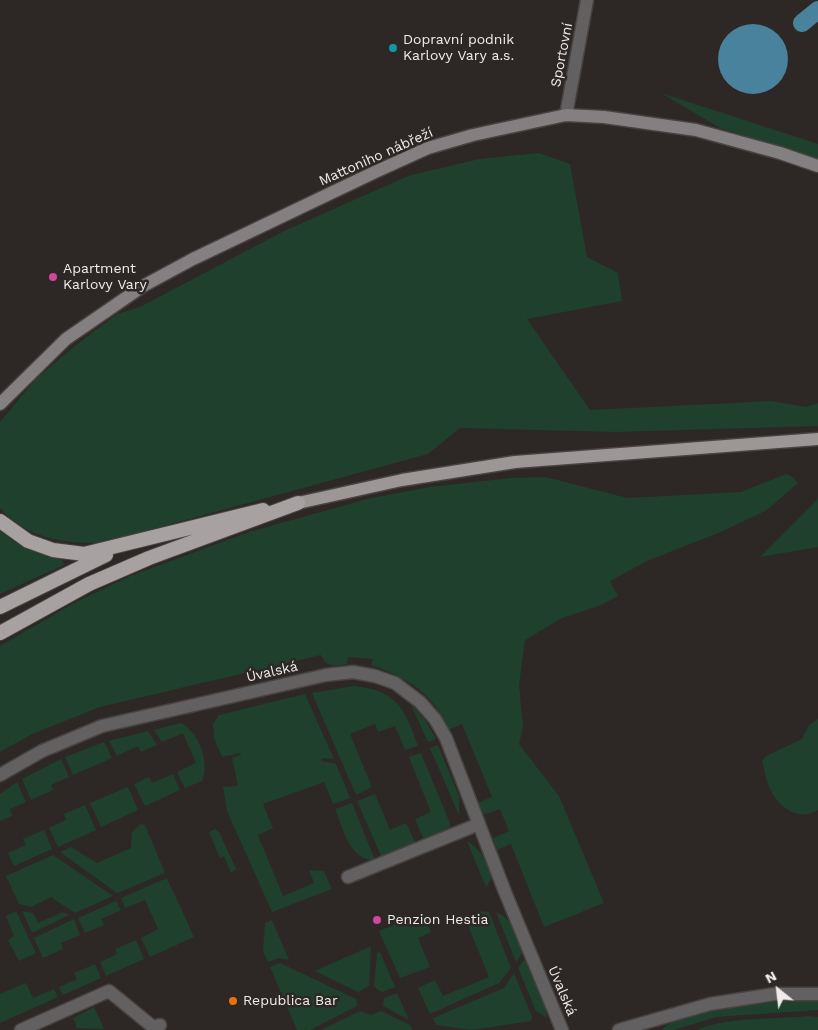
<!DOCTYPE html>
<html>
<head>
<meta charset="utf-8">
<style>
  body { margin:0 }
  #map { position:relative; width:818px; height:1030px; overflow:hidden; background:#2d2826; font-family:"Work Sans",sans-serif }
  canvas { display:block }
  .north { position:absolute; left:753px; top:965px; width:50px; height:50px; -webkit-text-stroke:4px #2d2826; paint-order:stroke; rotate:331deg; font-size:14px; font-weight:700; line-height:20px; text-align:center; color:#eeebea }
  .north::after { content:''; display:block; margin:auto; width:18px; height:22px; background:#eeebea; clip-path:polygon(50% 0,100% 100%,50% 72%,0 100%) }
</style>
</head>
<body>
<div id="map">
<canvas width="818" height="1030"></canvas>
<div class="north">N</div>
</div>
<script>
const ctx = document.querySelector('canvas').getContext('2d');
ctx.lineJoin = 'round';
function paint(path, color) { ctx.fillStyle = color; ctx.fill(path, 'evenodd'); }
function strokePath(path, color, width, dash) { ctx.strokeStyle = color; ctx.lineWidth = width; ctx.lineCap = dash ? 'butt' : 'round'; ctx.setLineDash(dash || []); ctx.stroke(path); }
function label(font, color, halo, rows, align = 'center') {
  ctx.font = font + ' "Work Sans",sans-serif'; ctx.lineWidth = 5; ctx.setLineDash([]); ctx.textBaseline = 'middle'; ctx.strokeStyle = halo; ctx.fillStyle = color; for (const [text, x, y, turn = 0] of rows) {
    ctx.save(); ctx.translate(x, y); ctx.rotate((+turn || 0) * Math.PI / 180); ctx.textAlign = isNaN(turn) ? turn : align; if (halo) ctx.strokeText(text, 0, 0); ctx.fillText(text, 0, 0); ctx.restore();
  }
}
const green = new Path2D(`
  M661 93 818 144V158L720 128Z
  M539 153 570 164 587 257 618 273 622 301 527 319 590 410 772 401 806 407 818 403V426L616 432 460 428 428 454 101 543C62 543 28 539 0 508V422L36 379 75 346 117 314 140 307 284 231 408 176 479 159Z
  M786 474 791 476 798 483 767 510 723 531 647 561 610 581 618 596 601 605 562 618 525 640 519 685 523 727 519 744 559 796 604 903 544 927 511 844 497 850 493 838 509 831 500 809 483 815 478 803 492 797 462 724 448 730C435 694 406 677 371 665L373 659 348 657 347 664C334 666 327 668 321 655L100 707 32 734 0 752V646L76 602 130 576 249 532 371 498 430 487 511 478 546 477 627 498 741 492Z
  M818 496V547L760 557 817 500Z
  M0 531C18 546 39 555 62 559L64 565 0 594Z
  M354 686C397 691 404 707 418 746L405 750 395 726 378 732 375 724 350 734 372 787 356 795 312 693Z
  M305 694 334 759 322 758 321 761 336 764 350 798 333 804 324 782 263 804 273 828 258 835 283 896 314 883 309 870 324 871 332 889 272 912 227 811 223 787 238 786 232 758 241 755 240 753 222 757 214 738 213 724 219 715Z
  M410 703 425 720 436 739 428 742Z
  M818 719V810C799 822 779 808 770 789 766 781 765 770 762 762L766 756 802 739 809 725Z
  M181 723C199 732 210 763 202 781L185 788 177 772 196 763 183 733 162 742 154 730Z
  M148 731 157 745 141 752 138 746 117 756 109 741Z
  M104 742 112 758 73 775 65 757Z
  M438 745 459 796V815L430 748Z
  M421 753 451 826 435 836 424 840 415 819 431 812 409 757Z
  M61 759 69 777 51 785 53 790 31 800 22 779Z
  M173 774 180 790 145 806 134 784 149 777 152 783Z
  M17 782 26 802 10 809 12 816 0 821V794Z
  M128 787 138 810 101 827 90 803Z
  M375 794 390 830 406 823 416 844 382 858 357 801Z
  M352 803 375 860C349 860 344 830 335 809Z
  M85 805 96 830 58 847 49 828 66 820 64 814Z
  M141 824 145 825 165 873 120 892 117 893 60 852 71 847 97 863 131 848 132 832Z
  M215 829 219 832 236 869 231 873 224 856 220 858 209 832Z
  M44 830 52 849 14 866 8 853 26 845 23 839Z
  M467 841C481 850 488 862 492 878L486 887Z
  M53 855 113 896 75 913 51 897 31 907 19 904 6 876Z
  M167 878 194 937 150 957 141 938 158 929 145 900 125 908 121 898Z
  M116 901 121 910 101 919 104 925 85 933 78 918Z
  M16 911 36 953 19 961 8 940 14 936 6 916Z
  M22 911 33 913 38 923 63 912 69 915 32 933Z
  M479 911 489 912 511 968 499 983 430 1014 418 988 435 980 443 996 489 977 465 918Z
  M496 912C513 919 517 936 523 952L516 962Z
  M423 913 431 932 418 938 430 967 400 978 379 931Z
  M74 919 80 935 61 943 63 949 43 958 34 938Z
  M272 920 289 960 279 958 268 962 263 951 265 923Z
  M136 940 144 959 106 976 100 962 117 954 115 949Z
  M371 946 369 986 358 992 315 971Z
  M380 952 395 987 382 992 374 987 377 953Z
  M525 959 545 1007 547 1018 536 1011 518 968Z
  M280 963 356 999 357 1006 310 1030H297L270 967Z
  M95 964 101 978 63 995 59 987 77 979 74 973Z
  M514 973 532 1017 531 1021 472 1030 436 1025 433 1018 504 988Z
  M26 983 33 998 54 989 58 997 0 1023V994Z
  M397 993 409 1020 383 1006 384 998Z
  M818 1000V1010L716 1017 674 1030H662C679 1008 789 1000 818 1000Z
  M94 1007 104 1029 74 1028 77 1027 73 1018Z
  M360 1011 371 1015 381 1011 410 1025 412 1030H321Z
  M808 1016 818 1017V1030H696C732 1016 771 1020 808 1016Z`);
const water = new Path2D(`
  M718 59a35 35 0 1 1 70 0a35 35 0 1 1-70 0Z`);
const canal = new Path2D(`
  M802 23 818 10`);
const minor = new Path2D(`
  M0 775 42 751 102 726 326 675 353 672 375 676 395 683 420 702 435 719 446 738 505 892 562 1030
  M348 877 479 824
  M21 1030 109 991 153 1027 160 1025
  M619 1030 710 1004 775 994H818`);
const tertiary = new Path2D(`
  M566 115 587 0`);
const secondary = new Path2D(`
  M0 404 66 339 143 286 193 259 375 172 428 148 473 135 566 115 604 117 696 130 780 153 818 166`);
const primary = new Path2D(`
  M298 503 402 480 515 462 818 439`);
const trunk = new Path2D(`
  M0 521 28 541 53 550 84 554 263 510
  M0 607 106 555
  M0 633 89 584 149 558 298 503`);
const markers = [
  [393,48,5,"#0f9aa8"],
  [53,277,5,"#d1479c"],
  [377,920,5,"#d1479c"],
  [233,1001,5,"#e8710a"]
];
const poiNames = [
  ["Dopravní podnik",403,40],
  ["Karlovy Vary a.s.",403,56],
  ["Apartment",63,269],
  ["Karlovy Vary",63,285],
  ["Penzion Hestia",387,920],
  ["Republica Bar",243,1001]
];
const streetNames = [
  ["Sportovní",562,55,-79],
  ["Mattoniho nábřeží",376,157,-24],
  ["Úvalská",272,672,-13],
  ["Úvalská",562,991,67]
];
paint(green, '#1f402c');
paint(water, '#48829d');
strokePath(canal, '#48829d', 18);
strokePath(minor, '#484341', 15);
strokePath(tertiary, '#484341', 15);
strokePath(secondary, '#484341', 15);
strokePath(primary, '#484341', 15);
strokePath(trunk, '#484341', 16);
strokePath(minor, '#636061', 12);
strokePath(tertiary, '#636061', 12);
strokePath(secondary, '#847f80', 12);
strokePath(primary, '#9c9697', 12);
strokePath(trunk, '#a8a1a2', 14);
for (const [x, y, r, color] of markers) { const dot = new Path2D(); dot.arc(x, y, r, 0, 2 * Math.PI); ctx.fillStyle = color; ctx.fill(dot); strokePath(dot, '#2d2826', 2); }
label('14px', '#eeebea', '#2d2826', poiNames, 'left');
label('14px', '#eeebea', '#2d2826', streetNames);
</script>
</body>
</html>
